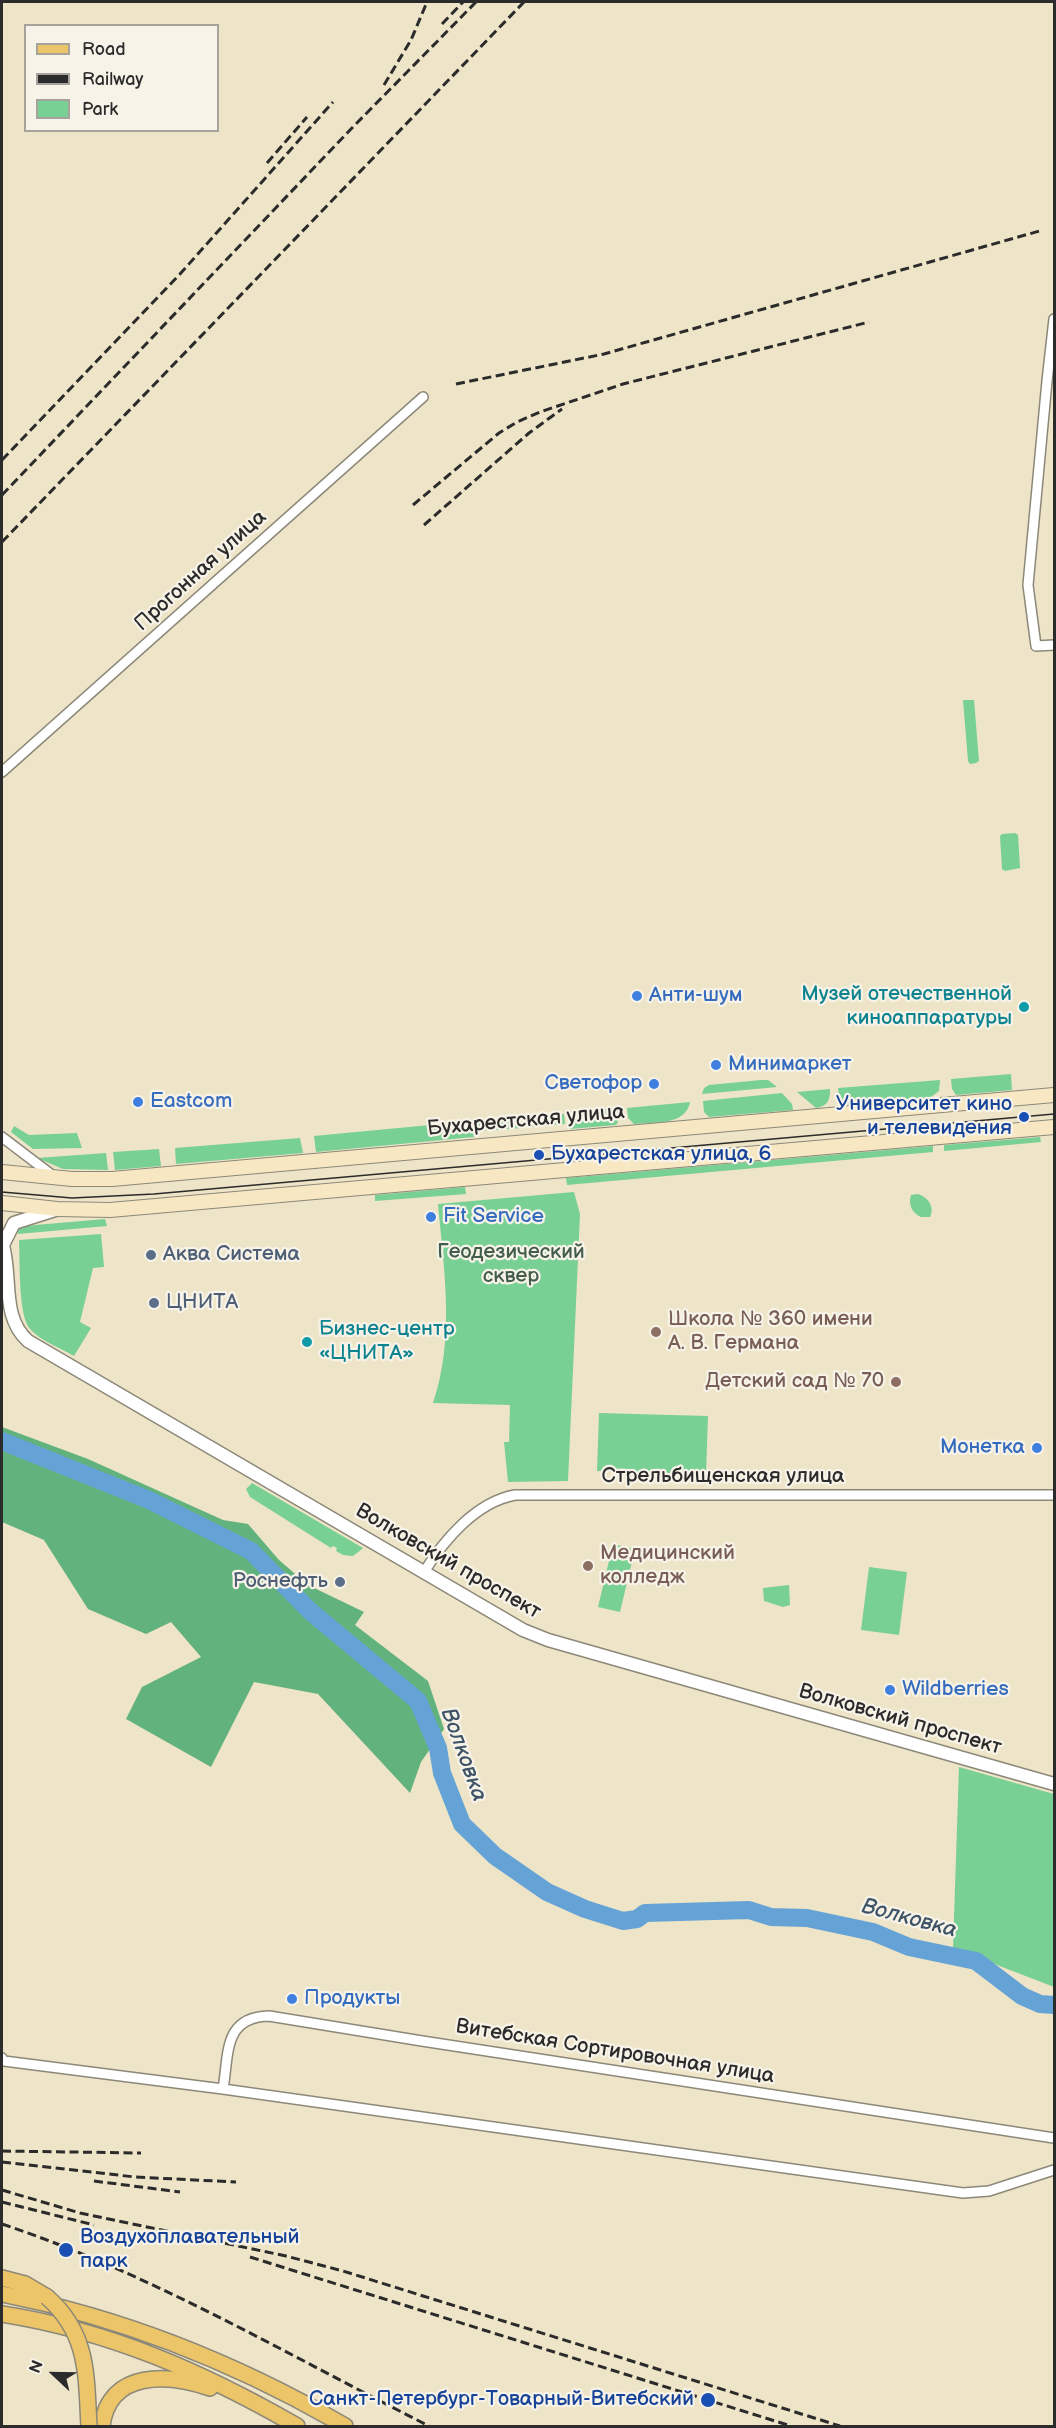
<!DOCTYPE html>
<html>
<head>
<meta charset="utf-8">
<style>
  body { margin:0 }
  #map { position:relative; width:1056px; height:2428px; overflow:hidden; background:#eee4c7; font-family:"Balsamiq Sans",sans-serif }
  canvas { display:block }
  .frame { position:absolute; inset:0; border:3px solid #2b2b2b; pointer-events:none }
  .legend { position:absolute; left:24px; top:24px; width:195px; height:108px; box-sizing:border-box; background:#f7f3e8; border:2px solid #a5a39c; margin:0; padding:8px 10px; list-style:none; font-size:18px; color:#2b2b2b }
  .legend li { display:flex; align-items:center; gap:12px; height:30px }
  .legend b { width:30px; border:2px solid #a5a39c }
  .north { position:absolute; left:24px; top:2344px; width:60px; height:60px; -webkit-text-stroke:4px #f7f3e8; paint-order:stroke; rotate:292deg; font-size:16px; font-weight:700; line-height:24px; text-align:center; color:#2b2b2b }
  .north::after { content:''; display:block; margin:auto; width:21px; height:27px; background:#2b2b2b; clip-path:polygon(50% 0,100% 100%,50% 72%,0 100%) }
</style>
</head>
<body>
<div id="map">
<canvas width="1056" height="2428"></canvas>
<div class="frame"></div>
<ul class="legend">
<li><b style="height:8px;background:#ecc569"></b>Road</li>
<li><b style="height:8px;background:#2b2b2b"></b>Railway</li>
<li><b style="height:16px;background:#79d095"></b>Park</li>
</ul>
<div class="north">N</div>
</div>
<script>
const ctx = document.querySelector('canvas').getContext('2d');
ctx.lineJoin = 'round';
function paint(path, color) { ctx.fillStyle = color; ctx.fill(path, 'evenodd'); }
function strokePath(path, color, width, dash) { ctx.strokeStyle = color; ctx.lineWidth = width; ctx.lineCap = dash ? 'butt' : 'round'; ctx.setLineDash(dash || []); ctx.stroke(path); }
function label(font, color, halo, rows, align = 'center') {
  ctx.font = font + ' "Balsamiq Sans",sans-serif'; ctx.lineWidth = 4.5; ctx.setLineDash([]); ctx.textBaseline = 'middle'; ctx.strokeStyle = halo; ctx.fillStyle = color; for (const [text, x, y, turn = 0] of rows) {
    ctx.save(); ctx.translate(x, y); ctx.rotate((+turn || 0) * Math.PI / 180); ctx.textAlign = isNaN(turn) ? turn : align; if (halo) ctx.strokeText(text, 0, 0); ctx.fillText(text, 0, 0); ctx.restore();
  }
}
const green = new Path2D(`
  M963 700H974L979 761 976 763 970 764 968 761Z
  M1015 833 1018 835 1020 868 1005 871 1002 869 1000 836 1002 834Z
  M1011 1074 1012 1090 956 1095 952 1089 951 1079Z
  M761 1080H768L777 1087 702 1094 704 1088 709 1085Z
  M940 1080 939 1091 931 1097 844 1105 839 1098 838 1088Z
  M830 1089C830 1100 828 1106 816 1108L797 1092Z
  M782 1093 792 1104 793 1110 709 1117 704 1112 703 1101Z
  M690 1102C686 1126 653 1122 634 1124L628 1118 627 1108Z
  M618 1108V1122L616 1125 570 1129 569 1112Z
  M564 1114 565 1124 527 1127 526 1117Z
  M520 1117 521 1128 479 1131 478 1121Z
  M472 1121 474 1137 316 1152 314 1136Z
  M14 1126 29 1135 77 1133 82 1148 33 1149 11 1132Z
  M1040 1137 1041 1142 944 1151V1145Z
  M300 1138 303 1153 176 1164 175 1148Z
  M933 1146V1152L567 1185 566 1178Z
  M159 1149 161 1166 115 1170 113 1152Z
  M106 1153 108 1170 63 1169 37 1158Z
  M465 1187 466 1194 375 1201V1195Z
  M574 1192 580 1214 568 1481 508 1482 504 1442H509L510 1405 433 1403C455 1338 444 1271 438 1204Z
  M918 1194C928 1197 935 1207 930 1217H921C912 1213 908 1205 911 1195Z
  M105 1219 107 1226 18 1234V1229L24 1226Z
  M101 1234 104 1267 93 1268 80 1322 91 1328 74 1356C60 1348 41 1341 30 1329 18 1316 20 1260 19 1240Z
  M599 1413 708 1416 706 1474 597 1471Z
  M252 1483 363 1548 362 1549 353 1556 343 1555 336 1551 337 1548 333 1546 331 1548 250 1497 246 1489Z
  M613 1544 635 1549 620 1612 598 1607Z
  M869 1567 907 1572 899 1635 861 1630Z
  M789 1585 790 1605 783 1607 764 1601 763 1588Z
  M959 1767 1054 1794V1987L953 1948Z`);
const forest = new Path2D(`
  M2 1427 88 1459 223 1520 248 1524 279 1560 308 1585 364 1612 355 1625 428 1681 444 1729 421 1762 410 1793 318 1694 254 1682 211 1767 126 1719 142 1687 201 1657 171 1622 146 1634 88 1609 44 1540 2 1522Z`);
const river = new Path2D(`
  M2 1441 149 1500 251 1551 310 1611 418 1701 438 1748 442 1773 462 1824 495 1856 547 1892 585 1909 623 1921 637 1919 645 1913 749 1910 771 1917 807 1918 873 1932 909 1947 976 1961 1022 1996 1040 2004 1054 2005`);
const minor = new Path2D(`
  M1054 319 1047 381 1028 585 1036 646 1054 645
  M2 772 423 397
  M2 1137 52 1175
  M424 1572C444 1540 476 1502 515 1495H1054
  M2 2058 4 2061 223 2089 963 2193 989 2191 1054 2170
  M223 2089C229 2054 223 2017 269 2016L422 2041 1054 2138`);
const tertiary = new Path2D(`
  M2 1242C13 1276 0 1316 28 1341L523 1630 548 1640 1054 1784
  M3 1245 14 1223 55 1210`);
const secondary = new Path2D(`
  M2 1172 72 1179H112L1054 1095
  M2 1203 57 1209 110 1210 1054 1127`);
const primary = new Path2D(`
  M2 2278 25 2284 47 2297
  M2 2294C124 2318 238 2364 345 2426
  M2 2314C110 2331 203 2372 297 2426
  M102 2426C109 2369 170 2374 210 2388`);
const tram = new Path2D(`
  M2 1192 72 1198 154 1194 1054 1114`);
const rail = new Path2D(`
  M442 24 463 2
  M384 85 411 40 427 2
  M267 163 307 117
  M456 384 604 354 1043 230
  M2 460 180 274 333 102
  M2 495 351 129 476 2
  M413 505 499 433 517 422 540 412 623 384 869 322
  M424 525 529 433 562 409
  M2 542 524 2
  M2 2151 141 2153
  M2 2162 135 2177 236 2182
  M94 2181 180 2192
  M2 2190 80 2213 286 2256 343 2271 840 2426
  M2 2202 94 2225
  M2 2224C152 2274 288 2355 429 2426
  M250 2257 791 2426`);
const primaryBridge = new Path2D(`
  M47 2297C89 2334 86 2376 89 2426`);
const markers = [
  [637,996,6,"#3f7fe0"],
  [1024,1007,6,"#0f9aa8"],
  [716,1065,6,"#3f7fe0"],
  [654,1084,6,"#3f7fe0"],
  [138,1102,6,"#3f7fe0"],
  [1024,1117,6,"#1a4fb4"],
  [539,1155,6,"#1a4fb4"],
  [431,1217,6,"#3f7fe0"],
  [151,1255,6,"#5c6f8a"],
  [154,1303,6,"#5c6f8a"],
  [656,1332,6,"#8d6e63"],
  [307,1342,6,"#0f9aa8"],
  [896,1382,6,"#8d6e63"],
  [1037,1448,6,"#3f7fe0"],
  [588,1566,6,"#8d6e63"],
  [340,1582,6,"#5c6f8a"],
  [890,1690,6,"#3f7fe0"],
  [292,1999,6,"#3f7fe0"],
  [66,2250,8,"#1a4fb4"],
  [708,2400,8,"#1a4fb4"]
];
const streetNames = [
  ["Прогонная улица",201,571,-42],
  ["Бухарестская улица",526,1121,-5],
  ["Стрельбищенская улица",723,1477],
  ["Волковский проспект",448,1562,30],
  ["Волковский проспект",900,1720,16],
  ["Витебская Сортировочная улица",615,2052,9]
];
const cultureNames = [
  ["Музей отечественной",1012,995],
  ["киноаппаратуры",1012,1019],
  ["Бизнес-центр",319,1330,"left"],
  ["«ЦНИТА»",319,1354,"left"]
];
const shopNames = [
  ["Анти-шум",649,996],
  ["Минимаркет",728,1065],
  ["Светофор",642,1084,"right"],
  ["Eastcom",150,1102],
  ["Fit Service",443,1217],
  ["Монетка",1025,1448,"right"],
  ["Wildberries",902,1690],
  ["Продукты",304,1999]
];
const transitNames = [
  ["Университет кино",1012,1105],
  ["и телевидения",1012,1129],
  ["Бухарестская улица, 6",551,1155,"left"],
  ["Воздухоплавательный",80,2238,"left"],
  ["парк",80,2262,"left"],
  ["Санкт-Петербург-Товарный-Витебский",694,2400]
];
const parkNames = [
  ["Геодезический",511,1253],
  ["сквер",511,1277]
];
const serviceNames = [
  ["Аква Система",163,1255],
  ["ЦНИТА",166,1303],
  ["Роснефть",328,1582,"right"]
];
const educationNames = [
  ["Школа № 360 имени",668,1320],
  ["А. В. Германа",668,1344],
  ["Детский сад № 70",884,1382,"right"],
  ["Медицинский",600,1554],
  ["колледж",600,1578]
];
const waterNames = [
  ["Волковка",463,1755,70],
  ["Волковка",909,1919,15]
];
paint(green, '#79d095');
paint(forest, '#62b27e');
strokePath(river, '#65a3d7', 18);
strokePath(minor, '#8c8879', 12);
strokePath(tertiary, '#8c8879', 15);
strokePath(secondary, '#8c8879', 16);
strokePath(primary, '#8c8879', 18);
strokePath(minor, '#fff', 9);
strokePath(tertiary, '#fff', 12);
strokePath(secondary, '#f7e8c3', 14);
strokePath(primary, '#ecc569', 15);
strokePath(tram, '#2b2b2b', 1.5);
strokePath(rail, '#2b2b2b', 3, [9, 4.5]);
strokePath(primaryBridge, '#8c8879', 18, []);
strokePath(primaryBridge, '#ecc569', 15);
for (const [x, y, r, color] of markers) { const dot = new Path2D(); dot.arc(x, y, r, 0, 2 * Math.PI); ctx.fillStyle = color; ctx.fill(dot); strokePath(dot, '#f7f3e8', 2); }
label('21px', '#2b2b2b', '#f7f3e8', streetNames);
label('21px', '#0d838f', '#f7f3e8', cultureNames, 'right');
label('21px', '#366cbe', '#f7f3e8', shopNames, 'left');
label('21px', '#164399', '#f7f3e8', transitNames, 'right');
label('21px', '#425d4b', '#f7f3e8', parkNames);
label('21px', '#4e5e75', '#f7f3e8', serviceNames, 'left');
label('21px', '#785e54', '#f7f3e8', educationNames, 'left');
label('italic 22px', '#3f5567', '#f7f3e8', waterNames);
</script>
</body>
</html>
